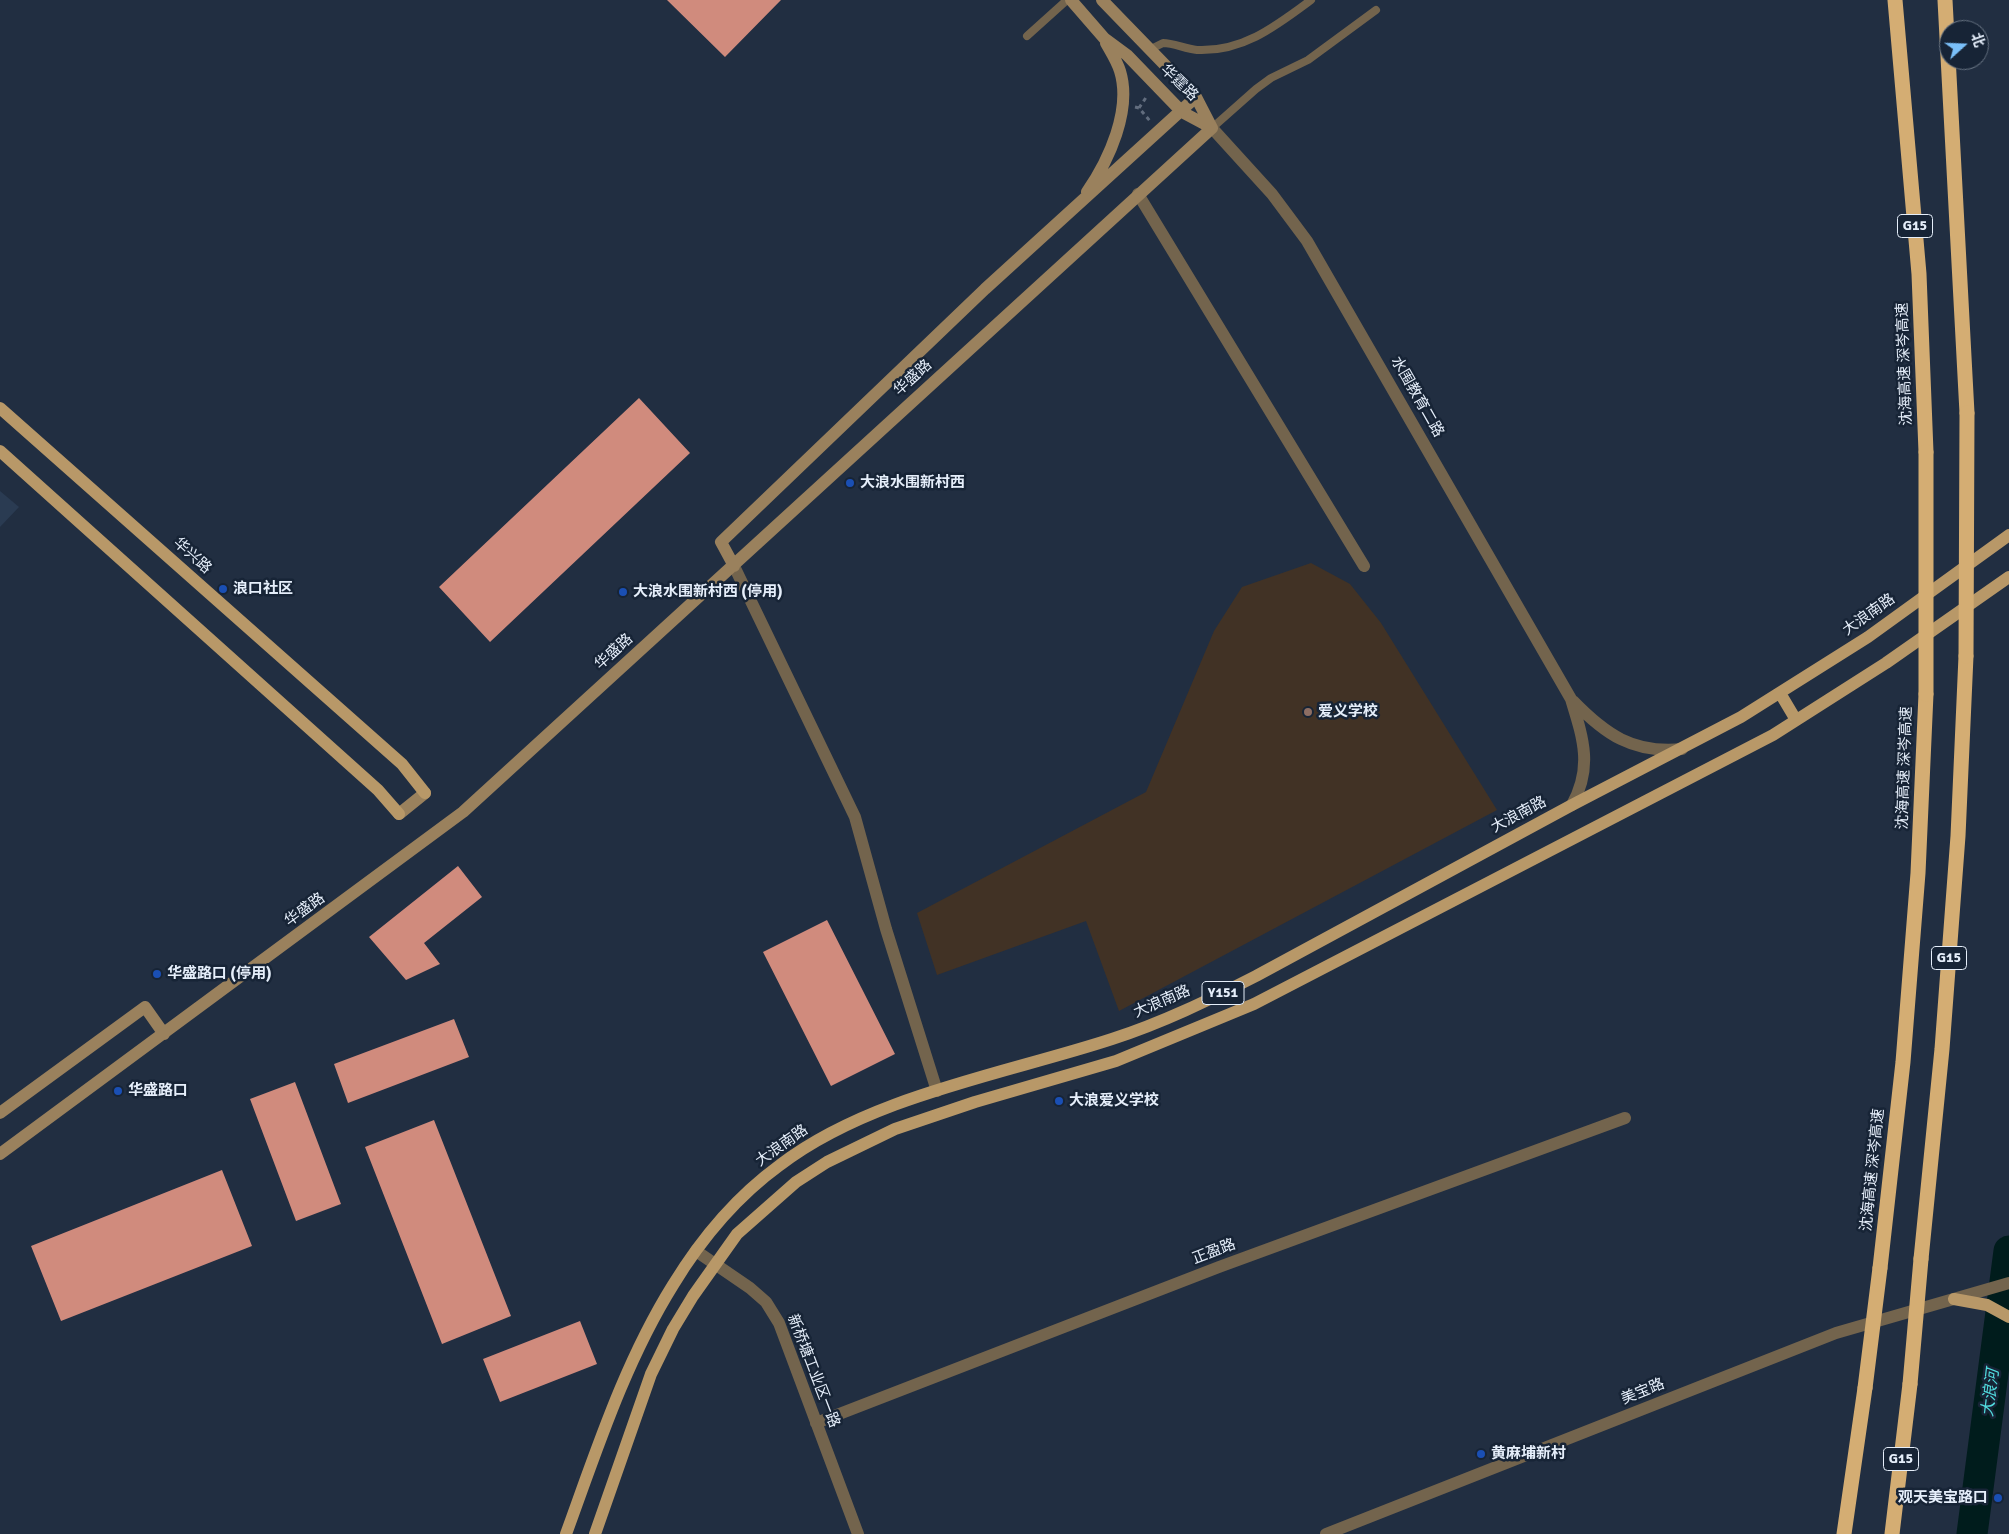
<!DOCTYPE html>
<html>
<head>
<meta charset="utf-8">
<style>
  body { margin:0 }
  #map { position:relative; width:2009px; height:1534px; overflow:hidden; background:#212e41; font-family:Signika,"Noto Sans SC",sans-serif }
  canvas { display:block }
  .north { position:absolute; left:1939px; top:20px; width:50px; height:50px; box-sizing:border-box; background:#172436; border:1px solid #697584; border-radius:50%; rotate:70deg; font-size:14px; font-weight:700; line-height:20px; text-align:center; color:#e5eefa }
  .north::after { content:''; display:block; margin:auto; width:18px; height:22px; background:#7abff8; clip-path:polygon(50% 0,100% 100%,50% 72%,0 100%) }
</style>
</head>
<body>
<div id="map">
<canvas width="2009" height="1534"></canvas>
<div class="north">北</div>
</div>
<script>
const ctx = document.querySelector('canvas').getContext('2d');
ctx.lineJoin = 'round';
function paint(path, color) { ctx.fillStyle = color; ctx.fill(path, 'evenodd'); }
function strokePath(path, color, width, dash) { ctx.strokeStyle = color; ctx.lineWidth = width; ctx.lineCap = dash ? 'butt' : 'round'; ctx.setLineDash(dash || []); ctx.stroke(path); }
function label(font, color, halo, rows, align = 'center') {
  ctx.font = font + ' Signika,"Noto Sans SC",sans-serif'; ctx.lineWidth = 5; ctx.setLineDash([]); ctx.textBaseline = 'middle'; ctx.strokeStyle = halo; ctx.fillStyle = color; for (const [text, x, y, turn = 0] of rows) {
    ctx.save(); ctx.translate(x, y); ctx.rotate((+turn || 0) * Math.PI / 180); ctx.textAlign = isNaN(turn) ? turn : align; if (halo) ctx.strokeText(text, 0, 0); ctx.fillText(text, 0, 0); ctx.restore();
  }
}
const built = new Path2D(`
  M0 491 19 507 0 527Z`);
const education = new Path2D(`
  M1311 563 1350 584 1381 623 1497 810 1119 1011 1086 921 937 975 917 913 1146 792 1214 631 1242 587Z`);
const river = new Path2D(`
  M1972 1534 2009 1251`);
const building = new Path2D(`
  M667 0H781L725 57Z
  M639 398 690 453 490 642 439 587Z
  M458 866 482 897 424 943 440 964 406 980 369 937Z
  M827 920 895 1054 831 1086 763 952Z
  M454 1019 469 1057 348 1103 334 1064Z
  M295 1082 341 1204 296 1221 250 1099Z
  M434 1120 511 1316 442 1344 365 1147Z
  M222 1170 252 1246 61 1321 31 1246Z
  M580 1321 597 1364 500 1402 483 1359Z`);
const path = new Path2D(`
  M1135 107 1139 108 1150 121
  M1139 108 1147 96`);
const service = new Path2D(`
  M1027 36 1067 0
  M1151 49 1163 43C1174 43 1185 49 1197 50 1243 52 1276 26 1311 0
  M1212 128 1256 89 1271 78 1308 60 1376 10`);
const minor = new Path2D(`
  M1138 194 1364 566
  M734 566 855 817 886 929 937 1091
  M696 1251 750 1288 766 1302 779 1323 858 1534
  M816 1423 1219 1267 1625 1118`);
const tertiary = new Path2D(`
  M1212 128 1272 194 1307 241 1571 699C1583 738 1593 767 1572 805
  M1573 701C1605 734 1633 754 1682 749
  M1326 1534 1836 1333 2009 1283`);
const secondary = new Path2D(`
  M1071 0 1104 38 1127 55 1182 112 1212 128
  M1102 0 1196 97 1212 128
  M1087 192C1109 160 1132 110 1120 71 1117 61 1111 52 1106 43
  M734 566 721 542 985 289 1196 97
  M399 814 425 793
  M0 1113 145 1007 164 1034
  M0 1154 463 812 1212 128`);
const primary = new Path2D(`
  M0 408 402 764 425 793
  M0 451 378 790 399 814
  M1780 693 1796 720
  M1954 1299 1987 1305 2009 1317
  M566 1534C597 1449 625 1362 673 1285 701 1239 736 1197 780 1165 870 1096 1005 1074 1112 1039 1162 1023 1209 1000 1256 976L1572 805 1741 717 1868 637 2009 535
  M595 1534 651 1374 673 1329 693 1296 737 1234 796 1182 827 1162 895 1129 975 1102 1116 1061 1254 1004 1773 735 1886 663 2009 577`);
const motorway = new Path2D(`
  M1895 0 1919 274 1926 452
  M1945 0 1967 413
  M1921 1259 1942 1049 1958 836 1966 656
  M1880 1268 1903 1062 1918 873 1926 694
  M1844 1534 1865 1388
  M1892 1534 1910 1384`);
const motorwayBridge = new Path2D(`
  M1966 656 1967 413
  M1926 694V452
  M1910 1384 1921 1259
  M1865 1388 1880 1268`);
const markers = [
  [850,483,5,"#1a4fb4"],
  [223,589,5,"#1a4fb4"],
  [623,592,5,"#1a4fb4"],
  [1308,712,5,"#8d6e63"],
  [157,974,5,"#1a4fb4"],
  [118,1091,5,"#1a4fb4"],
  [1059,1101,5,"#1a4fb4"],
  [1481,1454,5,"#1a4fb4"],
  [1998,1498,5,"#1a4fb4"]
];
const shields = [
  [1915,226,35],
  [1949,958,35],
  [1223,993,42],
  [1901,1459,35]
];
const shieldNames = [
  ["G15",1915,226],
  ["G15",1949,958],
  ["Y151",1223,993],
  ["G15",1901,1459]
];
const streetNames = [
  ["华霆路",1179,83,44],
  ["沈海高速 深岑高速",1905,364,-92],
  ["华盛路",913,378,-42],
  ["水围教育二路",1417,397,60],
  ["华兴路",192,556,42],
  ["大浪南路",1869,615,-35],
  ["华盛路",614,652,-42],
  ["沈海高速 深岑高速",1905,768,-88],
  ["大浪南路",1519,815,-28],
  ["华盛路",305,910,-36],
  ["大浪南路",1162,1002,-23],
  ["大浪南路",782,1146,-35],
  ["沈海高速 深岑高速",1873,1170,-84],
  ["正盈路",1214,1252,-21],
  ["新桥塘工业区一路",813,1371,69],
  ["美宝路",1643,1392,-22]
];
const poiNames = [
  ["大浪水围新村西",860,483],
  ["浪口社区",233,589],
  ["大浪水围新村西 (停用)",633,592],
  ["爱义学校",1318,712],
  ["华盛路口 (停用)",167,974],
  ["华盛路口",128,1091],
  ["大浪爱义学校",1069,1101],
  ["黄麻埔新村",1491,1454],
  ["观天美宝路口",1988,1498,"right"]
];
const waterNames = [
  ["大浪河",1991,1393,-83]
];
paint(built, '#2a3b52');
paint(education, '#413225');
strokePath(river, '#001c1c', 31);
paint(building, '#d08b7d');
strokePath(path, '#626d7e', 3, [4, 4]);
strokePath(service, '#73644d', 8);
strokePath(minor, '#73644d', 12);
strokePath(tertiary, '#73644d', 12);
strokePath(secondary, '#9a815d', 12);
strokePath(primary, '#b89868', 12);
strokePath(motorway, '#d4ad73', 15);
strokePath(motorwayBridge, '#d4ad73', 15);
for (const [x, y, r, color] of markers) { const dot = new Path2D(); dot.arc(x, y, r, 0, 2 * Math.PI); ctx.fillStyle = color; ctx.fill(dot); strokePath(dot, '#172436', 2); }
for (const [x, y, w] of shields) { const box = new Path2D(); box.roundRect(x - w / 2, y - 11.5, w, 23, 4); ctx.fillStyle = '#172436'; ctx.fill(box); strokePath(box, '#e5eefa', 1); }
label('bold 14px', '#e5eefa', null, shieldNames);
label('15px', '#e5eefa', '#172436', streetNames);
label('bold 15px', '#e5eefa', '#172436', poiNames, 'left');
label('italic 16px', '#51dcdf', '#172436', waterNames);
</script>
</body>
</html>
